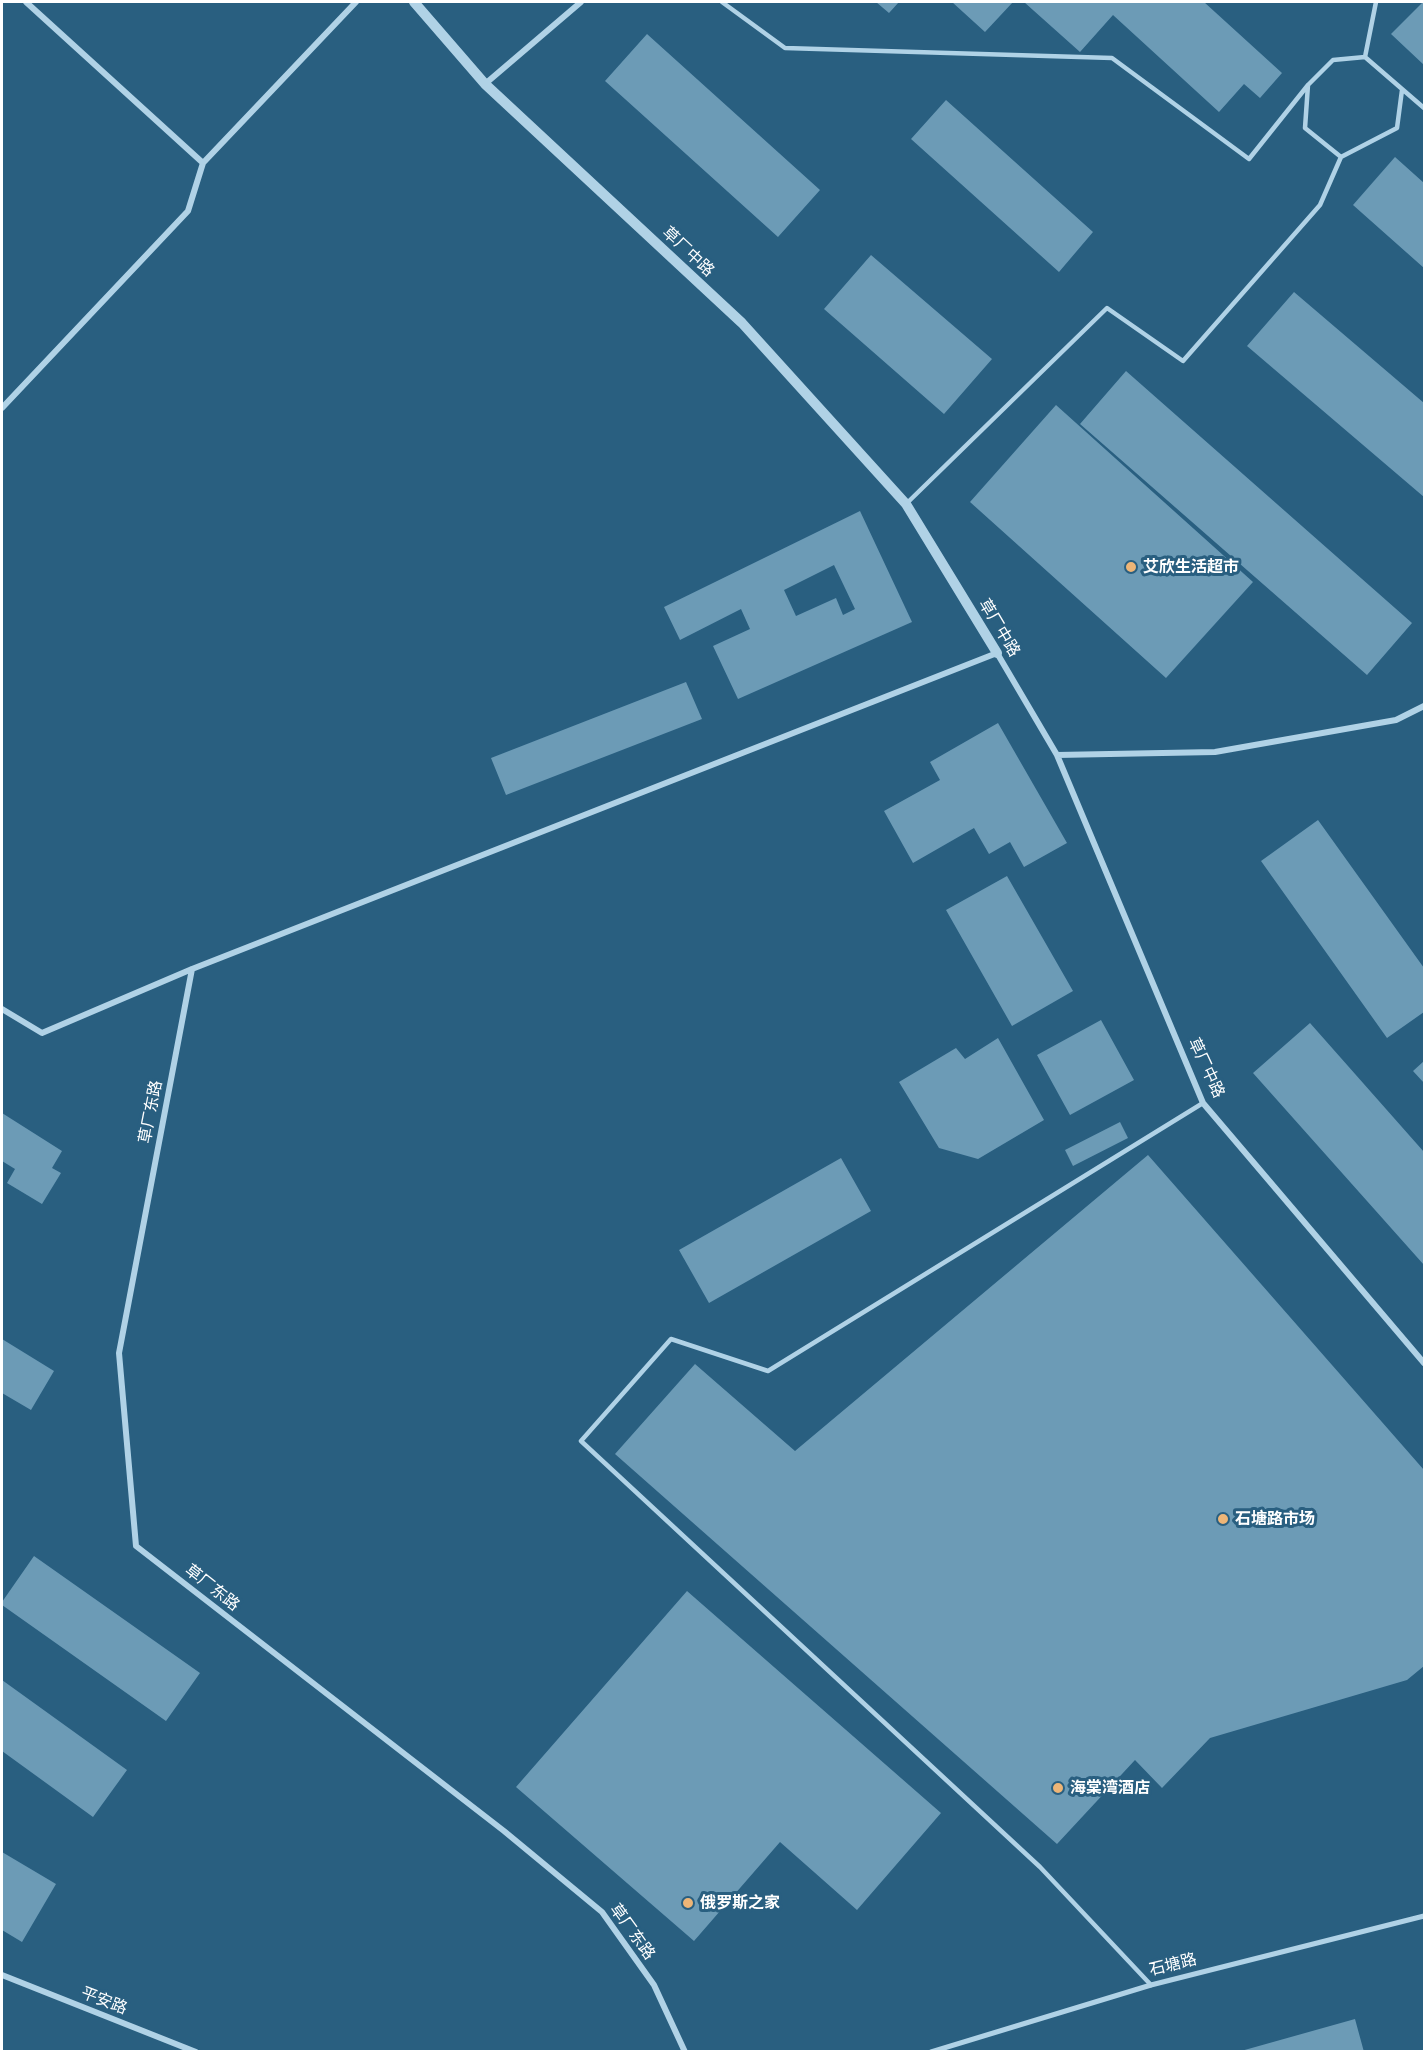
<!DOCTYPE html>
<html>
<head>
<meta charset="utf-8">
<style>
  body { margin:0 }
  #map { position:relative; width:1426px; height:2053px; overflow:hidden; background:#295f80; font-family:Rubik,sans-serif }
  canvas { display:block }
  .frame { position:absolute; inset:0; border:3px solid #fff; pointer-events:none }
</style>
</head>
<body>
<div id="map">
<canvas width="1426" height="2053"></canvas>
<div class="frame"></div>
</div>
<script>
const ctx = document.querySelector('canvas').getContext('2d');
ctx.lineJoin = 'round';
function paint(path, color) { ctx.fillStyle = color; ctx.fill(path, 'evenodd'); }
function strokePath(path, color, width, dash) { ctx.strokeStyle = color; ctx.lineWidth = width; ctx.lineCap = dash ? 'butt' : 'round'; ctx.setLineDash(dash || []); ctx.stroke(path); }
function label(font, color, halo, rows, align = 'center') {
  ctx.font = font + ' Rubik,"Noto Sans SC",sans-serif'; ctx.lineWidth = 6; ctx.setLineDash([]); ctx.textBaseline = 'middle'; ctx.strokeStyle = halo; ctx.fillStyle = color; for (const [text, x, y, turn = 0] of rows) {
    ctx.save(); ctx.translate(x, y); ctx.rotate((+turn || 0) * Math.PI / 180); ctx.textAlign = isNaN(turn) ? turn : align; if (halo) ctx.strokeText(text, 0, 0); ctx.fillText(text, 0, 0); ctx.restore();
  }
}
const building = new Path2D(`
  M876 2H899L889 13Z
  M952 2H1013L985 32Z
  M1024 2H1204L1282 73 1260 98 1244 84 1219 112 1113 15 1080 52Z
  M1423 2H1424V65L1391 34Z
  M647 34 820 190 778 237 605 81Z
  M946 100 1093 232 1059 272 911 139Z
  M1395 157 1424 183V268L1353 205Z
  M871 255 992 359 944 414 824 309Z
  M1294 292 1424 403V497L1247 346Z
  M1126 371 1412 623 1367 675 1080 424Z
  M1056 405 1253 582 1166 678 970 502Z
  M860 511 912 622 738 699 713 646 750 629 741 609 680 640 664 607ZM834 565 855 609 843 615 836 598 796 616 784 590Z
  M686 682 702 719 506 795 491 758Z
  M998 723 1067 843 1024 867 1010 842 989 854 974 828 913 863 884 811 940 780 930 762Z
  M1318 820 1424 968V1012L1387 1038 1261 861Z
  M1007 876 1073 991 1012 1026 946 910Z
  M1101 1020 1134 1080 1070 1115 1037 1055Z
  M1310 1023 1424 1152V1265L1253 1073Z
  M998 1038 1044 1120 978 1159 939 1148 899 1082 956 1048 965 1059Z
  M1424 1061V1083L1413 1071Z
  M2 1113 62 1151 52 1168 61 1173 42 1204 7 1183 15 1169 2 1161Z
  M1120 1122 1128 1138 1073 1166 1065 1150Z
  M1148 1155 1424 1470V1666L1407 1680 1210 1738 1162 1788 1135 1760 1057 1844 615 1454 695 1364 795 1451Z
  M841 1158 871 1211 709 1303 679 1250Z
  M2 1339 54 1371 31 1410 2 1393Z
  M34 1556 200 1673 166 1721 2 1605V1602Z
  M687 1591 941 1813 857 1910 780 1842 694 1941 516 1787Z
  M2 1680 127 1770 93 1817 2 1751Z
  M2 1852 56 1884 22 1942 2 1930Z
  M1355 2019 1364 2052H1241V2051Z`);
const service = new Path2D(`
  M722 2 785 48 1112 58 1249 159 1308 85
  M1376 2 1365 57 1424 108
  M1365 57 1333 60 1308 85 1305 128 1341 157 1397 128 1402 90
  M906 504 1107 308 1183 361 1320 205 1341 157
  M1151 1985 1040 1867 581 1441 671 1339 768 1371 1203 1103`);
const pedestrian = new Path2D(`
  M931 2052 1151 1985 1424 1916`);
const minor = new Path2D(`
  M26 2 203 163
  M485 84 581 2
  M2 408 188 211 203 163 356 2
  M1057 755 1215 752 1396 720 1424 706
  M192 969 119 1353 136 1546 504 1831 602 1912 654 1985 685 2052
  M2 1009 42 1033 192 969 997 653 1057 755 1203 1103 1424 1363
  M2 1975 196 2052`);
const tertiary = new Path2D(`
  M414 2 485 84 742 323 906 504 997 653`);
const markers = [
  [1131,567,6,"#edb577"],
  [1223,1519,6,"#edb577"],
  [1058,1788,6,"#edb577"],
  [688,1903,6,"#edb577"]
];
const streetNames = [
  ["草厂中路",688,252,43],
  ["草厂中路",999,628,59],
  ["草厂中路",1206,1068,65],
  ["草厂东路",151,1112,-79],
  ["草厂东路",212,1588,38],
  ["草厂东路",632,1932,54],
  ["石塘路",1173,1965,-14],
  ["平安路",104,2001,21]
];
const poiNames = [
  ["艾欣生活超市",1143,567],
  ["石塘路市场",1235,1519],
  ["海棠湾酒店",1070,1788],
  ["俄罗斯之家",700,1903]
];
paint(building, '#6c9bb6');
strokePath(service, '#b0d2e6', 4.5);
strokePath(pedestrian, '#b0d2e6', 5);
strokePath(minor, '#b0d2e6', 6);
strokePath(tertiary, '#b0d2e6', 10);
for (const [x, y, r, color] of markers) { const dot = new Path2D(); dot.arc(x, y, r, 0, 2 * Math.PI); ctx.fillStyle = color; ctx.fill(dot); strokePath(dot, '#295f80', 2); }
label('16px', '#fff', '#295f80', streetNames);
label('bold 16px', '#fff', '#295f80', poiNames, 'left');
</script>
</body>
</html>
